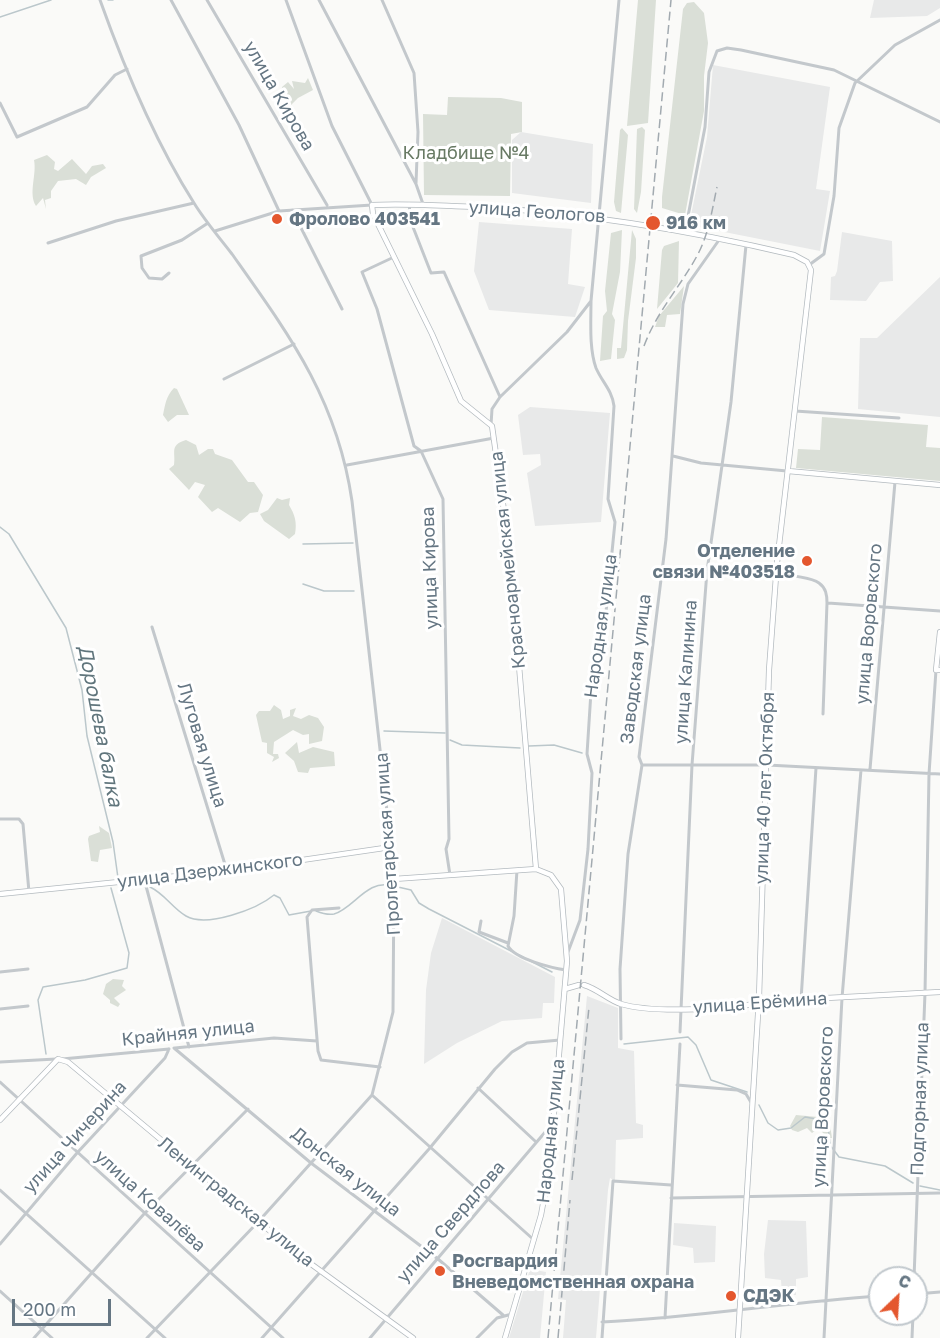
<!DOCTYPE html>
<html>
<head>
<meta charset="utf-8">
<style>
  body { margin:0 }
  #map { position:relative; width:940px; height:1338px; overflow:hidden; background:#fafaf8; font-family:"Golos Text",sans-serif }
  canvas { display:block }
  .north { position:absolute; left:868px; top:1266px; width:60px; height:60px; box-sizing:border-box; background:#fff; border:2px solid #c1c8cd; border-radius:50%; rotate:25deg; font-size:16px; font-weight:700; line-height:24px; text-align:center; color:#657683 }
  .north::after { content:''; display:block; margin:auto; width:21px; height:27px; background:#e4572e; clip-path:polygon(50% 0,100% 100%,50% 72%,0 100%) }
  .scale { position:absolute; left:12px; top:1299px; width:99px; height:27px; box-sizing:border-box; border:3px solid #657683; border-top:0; padding-left:8px; font-size:18px; line-height:21px; white-space:nowrap; color:#657683; -webkit-text-stroke:4px #fff; paint-order:stroke }
</style>
</head>
<body>
<div id="map">
<canvas width="940" height="1338"></canvas>
<div class="north">С</div>
<div class="scale">200 m</div>
</div>
<script>
const ctx = document.querySelector('canvas').getContext('2d');
ctx.lineJoin = 'round';
function paint(path, color) { ctx.fillStyle = color; ctx.fill(path, 'evenodd'); }
function strokePath(path, color, width, dash) { ctx.strokeStyle = color; ctx.lineWidth = width; ctx.lineCap = dash ? 'butt' : 'round'; ctx.setLineDash(dash || []); ctx.stroke(path); }
function label(font, color, halo, rows, align = 'center') {
  ctx.font = font + ' "Golos Text",sans-serif'; ctx.lineWidth = 6; ctx.setLineDash([]); ctx.textBaseline = 'middle'; ctx.strokeStyle = halo; ctx.fillStyle = color; for (const [text, x, y, turn = 0] of rows) {
    ctx.save(); ctx.translate(x, y); ctx.rotate((+turn || 0) * Math.PI / 180); ctx.textAlign = isNaN(turn) ? turn : align; if (halo) ctx.strokeText(text, 0, 0); ctx.fillText(text, 0, 0); ctx.restore();
  }
}
const built = new Path2D(`
  M874 0H940V8L927 16 870 18Z
  M713 65 830 87 816 189 830 191 820 251 689 225 707 137Z
  M521 132 593 144 591 203 512 193V140Z
  M479 222 572 229 568 284 585 287 575 317 489 310 474 271Z
  M842 232 892 241 893 281 880 282 866 301 830 300 831 277 835 276 837 271Z
  M940 277V417L858 409 860 338H877Z
  M530 407 610 413 601 522 535 526 527 473 541 465 540 454 523 455 518 415Z
  M442 918 555 977 554 1003H543L542 1018 502 1021 457 1043 424 1064 426 990 431 953Z
  M587 996 618 1008V1048L634 1051 636 1123 643 1125V1138L616 1140 615 1181 610 1178 608 1190 596 1338H563L566 1300 558 1299Z
  M768 1220 806 1221 808 1277 796 1279V1295H782L781 1280 765 1278 764 1254Z
  M674 1223 716 1226 715 1262 694 1263 693 1248 673 1245Z
  M530 1269 546 1272 540 1338H509Z`);
const green = new Path2D(`
  M638 0H656L648 123 627 126Z
  M694 2 704 13 708 43 704 76V111L685 215 662 208V197L683 9 687 3Z
  M308 78 313 90 298 98 289 107 283 105 290 99 286 93 281 98 282 87 288 82 294 89 292 81 305 83Z
  M448 97 501 98 522 102V132L511 134 510 196 424 195 423 114 447 115Z
  M642 127 645 130 641 192 637 213 634 209 637 129Z
  M622 128 628 135 621 213 616 211 614 202 620 130Z
  M47 155 55 162 54 169 58 171 72 159 86 174 92 166 103 164 106 168 91 177 86 185 76 179 58 181 51 191V198L45 200 46 209 43 198 36 206C28 193 37 175 34 160Z
  M622 230 620 272 612 314 615 320 611 359 600 361 603 316 607 311 605 291 611 233Z
  M632 230 636 239V258L628 321 627 350 624 358 617 359V348H621Z
  M679 241 678 283 657 309 662 250 664 246Z
  M684 286 680 314 667 315 665 327H655L659 316Z
  M174 388 177 389 189 415H177L168 422 163 415C165 405 166 396 174 388Z
  M822 417 928 425 926 447 940 448V481L796 468 798 449 820 450Z
  M186 440 196 445 199 455 208 449H213L215 454 232 460 248 482H254L263 495 258 512 250 513 240 522 218 508 212 512 198 497 205 485 195 482 189 490 169 469 174 465C176 452 169 445 186 440Z
  M277 498 282 500 290 498 289 505C295 515 297 522 295 534L289 539 264 521 260 514 268 510Z
  M274 705 281 710 283 719 290 716V710L296 708 293 716 301 719 309 715 318 718 324 727 322 741 309 744V734L303 735 293 730 274 742 273 754H278L279 758 272 762 274 757 267 753V743L262 742 256 715 259 711H270Z
  M297 742 299 753 313 747 334 752 335 766 310 768 308 773 298 772 294 761 285 753Z
  M99 826 109 833 112 848 100 850 98 862 91 861 88 839 89 836 100 832Z
  M113 979 124 980 122 986 126 990 114 998 120 1004 118 1007 110 1003V1000L103 994 106 984Z
  M796 1115 829 1118 832 1138H827L819 1128 812 1133 807 1128 798 1132 792 1130 790 1126Z`);
const stream = new Path2D(`
  M108 0H113
  M0 17 51 0
  M0 527 9 534 66 628 82 690 87 736 113 842 118 878
  M303 544 353 543
  M303 584 324 591H354
  M384 731 445 733
  M450 740 462 745 520 748
  M529 746 554 745 582 753
  M150 887C165 894 172 908 186 916 207 928 257 909 274 895L280 898 289 915 311 911
  M398 887 411 890 419 903 429 909 552 972
  M316 911C321 913 329 915 334 914 353 909 368 878 392 886
  M624 1044 688 1037 696 1045 711 1080 747 1092
  M46 1054 38 1000 43 987 85 980 127 968 129 953 111 888
  M759 1105 768 1123 778 1130 791 1128 805 1117 822 1120 828 1127 830 1145 839 1157 885 1166 913 1183
  M920 1186 940 1190`);
const street = new Path2D(`
  M100 0C125 70 154 140 194 203 205 221 219 237 232 254 290 336 337 399 352 501L391 847
  M171 0 239 125 279 211
  M207 0 327 205
  M319 0 416 184 423 204
  M382 0 414 73 418 132 416 183
  M0 103 17 137 87 107 115 75 127 69
  M409 204 411 222 431 273 444 272 500 397
  M292 210 342 309
  M215 231 279 211 372 205 332 126 286 0
  M685 232 705 127 709 72 717 51 727 48 741 50 834 70 940 122
  M48 243 116 221 194 203
  M394 257 362 272 377 309 414 446 421 451 443 499 449 839 446 849 450 875
  M809 265 824 254 834 196 839 128 855 83 895 45 940 20
  M169 273 162 279 149 278 142 268 141 256 182 240 208 223
  M224 379 294 344
  M795 411 899 418
  M491 425 492 409 500 397 567 332 591 301 619 0
  M673 456 701 463 787 471
  M347 465 494 438
  M662 568C692 570 800 570 819 583 826 588 827 595 827 603L823 714
  M828 603 940 611
  M152 627 227 871
  M642 765H767L940 774
  M870 769 895 482
  M0 819H19L23 824 29 892
  M517 870 514 916 508 946C515 959 552 968 566 970
  M146 886 189 1047
  M339 908 312 910 307 917 318 1051 321 1060 380 1067
  M481 921 479 932 508 943
  M568 952 580 920 588 849 592 773 587 754 592 676 597 633 606 612 615 522 608 499 614 406C612 390 602 382 596 368 589 348 591 322 591 301
  M0 972 28 969
  M801 1000 816 768
  M0 1009 28 1006
  M680 1032 692 765 707 571 731 402 746 245
  M621 1039 620 969 628 854 642 765 639 757 666 539 683 304 688 284 719 240
  M174 1048 311 1163 438 1259 503 1315
  M175 1048 274 1038 317 1041
  M62 1059 169 1049
  M0 1062 56 1059
  M0 1082 283 1338
  M677 1085 737 1090 746 1094 752 1104
  M478 1088 535 1141
  M372 1095 534 1240
  M0 1190 165 1338
  M671 1198 940 1193
  M0 1244 77 1153 165 1058 169 1049
  M914 1278 925 993 929 774 936 670
  M0 1291 52 1338
  M916 1294 940 1292
  M665 1318 680 1044
  M602 1322C695 1318 787 1302 880 1296
  M34 1338 144 1214 248 1109
  M147 1338 258 1222 372 1095 393 1012 394 879
  M262 1338 429 1149 495 1069 512 1052 527 1043 560 1040
  M370 1338 552 1124
  M477 1338 497 1318 512 1314
  M602 1338 613 1181 671 1185
  M824 1338 842 998 861 770
  M912 1338 913 1314`);
const secondary = new Path2D(`
  M788 471 940 485
  M940 632 936 670H940
  M536 869 509 546 492 426 461 401 432 334 373 214 372 205C407 203 442 206 477 207 586 213 688 230 794 255L807 262 811 270 777 563 769 670 759 998 738 1338
  M0 894 227 871 391 847 394 879 536 869 551 875 561 889 567 961 549 1171 541 1215 505 1338
  M584 985C598 989 608 1000 621 1004 655 1014 735 1009 770 1001L940 992
  M565 989 579 985
  M0 1120 58 1059 68 1062 300 1256 413 1338`);
const rail = new Path2D(`
  M644 346C657 311 681 286 698 254 709 233 712 210 717 187
  M572 1180 589 1007
  M548 1338 671 0
  M558 1338 570 1200`);
const markers = [
  [277,219,6,"#e4572e"],
  [653,223,8,"#e4572e"],
  [807,561,6,"#e4572e"],
  [440,1271,6,"#e4572e"],
  [731,1296,6,"#e4572e"]
];
const streetNames = [
  ["улица Кирова",279,96,60],
  ["улица Геологов",537,212,4],
  ["Красноармейская улица",508,560,-96],
  ["улица Кирова",430,568,-92],
  ["улица Воровского",869,624,-85],
  ["Народная улица",601,626,-82],
  ["Заводская улица",636,669,-83],
  ["улица Калинина",686,672,-86],
  ["Луговая улица",202,745,73],
  ["улица 40 лет Октября",765,788,-88],
  ["Пролетарская улица",388,844,-94],
  ["улица Дзержинского",210,871,-7],
  ["улица Ерёмина",760,1003,-4],
  ["Крайняя улица",188,1033,-6],
  ["Подгорная улица",920,1099,-88],
  ["улица Воровского",823,1107,-87],
  ["Народная улица",551,1131,-84],
  ["улица Чичерина",75,1137,-48],
  ["Донская улица",346,1172,38],
  ["улица Ковалёва",150,1201,42],
  ["Ленинградская улица",236,1202,39],
  ["улица Свердлова",451,1222,-49]
];
const parkNames = [
  ["Кладбище №4",466,153]
];
const poiNames = [
  ["Фролово 403541",289,219],
  ["916 км",666,223],
  ["Отделение",795,551,"right"],
  ["связи №403518",795,572,"right"],
  ["Росгвардия",452,1261],
  ["Вневедомственная охрана",452,1282],
  ["СДЭК",743,1296]
];
const waterNames = [
  ["Дорошева балка",100,726,79]
];
paint(built, '#e8e9e9');
paint(green, '#dadfd7');
strokePath(stream, '#bbc7cb', 1.5);
strokePath(secondary, '#b3babf', 6);
strokePath(street, '#c3c8cc', 3);
strokePath(secondary, '#fff', 4.5);
strokePath(rail, '#a2aab0', 1.5, [9, 4.5]);
for (const [x, y, r, color] of markers) { const dot = new Path2D(); dot.arc(x, y, r, 0, 2 * Math.PI); ctx.fillStyle = color; ctx.fill(dot); strokePath(dot, '#fff', 2); }
label('18px', '#657683', '#fff', streetNames);
label('18px', '#687a64', '#fff', parkNames);
label('bold 18px', '#657683', '#fff', poiNames, 'left');
label('italic 20px', '#60757c', '#fff', waterNames);
</script>
</body>
</html>
